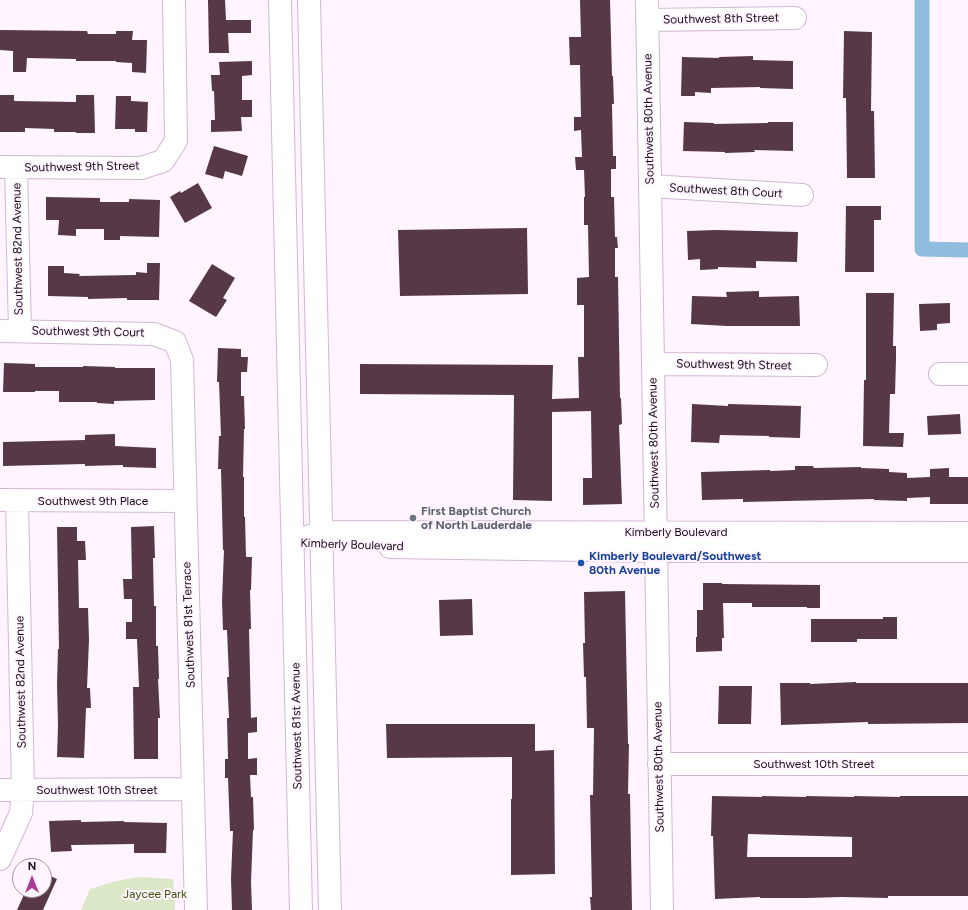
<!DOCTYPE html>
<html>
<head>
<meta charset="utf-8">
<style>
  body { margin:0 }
  #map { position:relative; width:968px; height:910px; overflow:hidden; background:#fff4ff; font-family:Figtree,sans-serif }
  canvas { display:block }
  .north { position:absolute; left:12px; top:858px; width:40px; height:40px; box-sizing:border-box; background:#fff4ff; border:1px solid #a197a1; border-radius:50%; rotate:0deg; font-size:11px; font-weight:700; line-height:16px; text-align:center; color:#140b14 }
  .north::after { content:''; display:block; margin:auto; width:14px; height:18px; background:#a63a99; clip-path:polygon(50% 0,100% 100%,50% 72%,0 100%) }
</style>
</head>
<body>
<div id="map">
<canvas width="968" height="910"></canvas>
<div class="north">N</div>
</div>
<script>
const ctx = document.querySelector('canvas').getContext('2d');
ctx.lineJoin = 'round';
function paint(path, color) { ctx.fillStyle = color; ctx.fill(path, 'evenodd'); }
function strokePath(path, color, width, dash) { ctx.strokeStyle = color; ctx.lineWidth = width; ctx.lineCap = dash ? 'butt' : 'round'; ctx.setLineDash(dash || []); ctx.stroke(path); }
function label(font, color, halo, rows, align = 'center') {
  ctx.font = font + ' Figtree,sans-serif'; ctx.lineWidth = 4; ctx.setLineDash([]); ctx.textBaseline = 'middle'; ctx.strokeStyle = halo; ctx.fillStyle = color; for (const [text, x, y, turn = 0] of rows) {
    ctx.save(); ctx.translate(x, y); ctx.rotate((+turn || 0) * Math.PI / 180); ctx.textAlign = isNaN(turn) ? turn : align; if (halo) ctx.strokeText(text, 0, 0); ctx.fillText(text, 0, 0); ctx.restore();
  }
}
const green = new Path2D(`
  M138 877 173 879 175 903V910H81L90 889 116 881Z`);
const canal = new Path2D(`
  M922 0V249L968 250`);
const building = new Path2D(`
  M208 0H225L226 20H251V33H228L229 53H209Z
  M580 0H610L612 76H613L614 104H612L613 156H616V169H611V197H614L615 237H617L618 248H615V277H618L620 398H621L622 424 619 425 622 504 583 505V478H592L591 411 552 412V501L513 500 514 395 360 394V364L553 365 552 399 579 398 578 357H584V305H577V278L589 277 588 225H584V197H585L584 170H576L575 157H582L581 130 574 131V117H581L580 65H570L569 37H581Z
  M0 30 87 31 88 34H116V31H133L132 40H147L146 73 132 72V63L116 62V61H76V59L27 58 26 72H13V51L0 50Z
  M844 31 872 32 871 111H874L875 178H847L846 98H843Z
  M753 56V60L793 61V89L760 88V87L711 88V93L695 92V96H681L682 57 719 58V57Z
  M252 61V75L242 76V100H252V117H241L242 131 211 132V120H215L214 91H212L211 75H220L219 62Z
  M0 95H14V101L76 102V95H94L95 133H76V132H54V129L25 128V132H0Z
  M116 96H131V101L148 102 147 132H135V129H115Z
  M684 122 714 123V124L768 123V122H793V151L754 150 755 152 725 153V152L683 151Z
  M214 146 248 156 242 176 225 171 223 179 205 174Z
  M198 183 212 208 185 223 170 197 180 191 181 193Z
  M46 197 100 198V202H129V199L160 200 159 237 120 236V240H104V229H76V236L58 235 59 220H46Z
  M846 206H881V220H874V272H845Z
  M527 228 528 294 400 296 398 230Z
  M716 230 798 232 797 262 756 261V268L718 267V269L700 270V259L688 260 687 231Z
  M147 263H160L159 300H127V298L88 299V297L48 296V266H64V273L80 274 79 276 136 275V272L147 273Z
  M212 264 235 278 223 298 227 300 216 317 189 301Z
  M759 291V297L799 296 800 326H727L691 324 692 296 727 297 726 292Z
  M866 293H894L893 346H896V359L895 394H890L889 433H904L903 447 863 446 864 380H866Z
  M950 303V323L937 324V330L920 331 919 304Z
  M218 348 241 349V357H248L247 372H241V396H244L245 429H244L243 477H244V517H245L246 557H252L251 590H250L251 629H249L251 718 257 717V732L248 733V759L257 758V775H250L251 797H253L254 830H253L251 882 252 910H232L231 878 233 831H230L228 778H225V759H228L227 718H229L227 677H229L227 630H223L222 601 224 550H223L221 469H218L219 436H221L219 382H217Z
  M4 363 35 364V367H83V366L115 367V368H155V400L114 401V404L97 403V402H59V391H35V392H3Z
  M692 404 728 406V404L801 406 800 438 769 437V436L720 435 719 443 691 442Z
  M960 414 961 434 928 435 927 416Z
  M115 434V446L156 448V468L123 467V465L85 466V464L3 466V442L85 440V435Z
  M795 466H813L814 468 861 467V468L889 469V472L907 473V478L930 477V469L949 468V477H968V504H930V497L907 498V501L874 500V499L743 502V499L702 500 701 472 770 470V471L795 470Z
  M154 526 155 558H153L154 606H156V646H158L159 679H158L160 718H158V759H134L133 687H139L137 639H126V622H132V599H124L123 579H132L131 527Z
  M57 527H77V541H85L86 560H78L79 608H88L89 640 87 688H90L91 708H86L84 758 57 757 58 726 57 684 58 649H59Z
  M703 583H722V584L820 585V608H807V607H752V603H723L724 638H722V651L696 652V637H697V610H703Z
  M625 591 628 744H629L628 794H630L632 910H591L590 897H592L590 795H593L594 728H587L586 677H584L583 643H585L584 592Z
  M472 599 473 635 440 636 439 600Z
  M883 617H897V639H857V642H811V619H883Z
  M856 682V683H968V723L868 724V722L781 725 780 683H810V684Z
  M719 686H752L751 724H718Z
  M386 724H535V751L554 750 555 874 511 875V799H512V757L387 758Z
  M712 796 762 797V796L806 797V796L854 797V796L900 797V796H968V896H888V898L841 897 807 898H760V897L715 899 713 836H711ZM748 834 852 837V857H747Z
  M81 820V822L124 821V822L167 823 166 853H134V844L71 845 72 851 51 852 49 821Z
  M44 873 57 879 43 910H17L26 890H44Z`);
const minor = new Path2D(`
  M280 0 301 910
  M309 0 330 910
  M647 0 662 910
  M647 20 795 18
  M0 167 141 168 163 161 176 141 174 0
  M16 168 20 331
  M650 186 802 195
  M0 331 154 334 175 342 182 360 196 910
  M653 364 816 365
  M940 374H968
  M0 500 185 501
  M307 537 321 532 968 533
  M390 547 655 551H968
  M659 764H968
  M0 790 193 789
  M0 859 21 813 23 790 17 500`);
const markers = [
  [413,518,4,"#6b7280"],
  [581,563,4,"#1a4fb4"]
];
const streetNames = [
  ["Southwest 8th Street",721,19,-1],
  ["Southwest 80th Avenue",649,119,-91],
  ["Southwest 9th Street",82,167,-1],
  ["Southwest 8th Court",726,191,3],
  ["Southwest 82nd Avenue",18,249,-91],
  ["Southwest 9th Court",88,332,1],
  ["Southwest 9th Street",734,365,1],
  ["Southwest 80th Avenue",654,443,-91],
  ["Southwest 9th Place",93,501],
  ["Kimberly Boulevard",676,532],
  ["Kimberly Boulevard",352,545,2],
  ["Southwest 81st Terrace",189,625,-92],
  ["Southwest 82nd Avenue",21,682,-91],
  ["Southwest 81st Avenue",297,726,-91],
  ["Southwest 10th Street",814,764],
  ["Southwest 80th Avenue",659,767,-91],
  ["Southwest 10th Street",97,790]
];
const worshipNames = [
  ["First Baptist Church",421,511],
  ["of North Lauderdale",421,525]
];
const transitNames = [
  ["Kimberly Boulevard/Southwest",589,556],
  ["80th Avenue",589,570]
];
const parkNames = [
  ["Jaycee Park",155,894]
];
paint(green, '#dbe8c7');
strokePath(canal, '#90bdde', 15);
paint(building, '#563846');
strokePath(minor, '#d2b7d3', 24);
strokePath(minor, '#fff', 22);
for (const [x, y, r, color] of markers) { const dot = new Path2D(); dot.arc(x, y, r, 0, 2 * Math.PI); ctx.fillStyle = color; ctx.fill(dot); strokePath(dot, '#fff4ff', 1.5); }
label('12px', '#140b14', '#fff4ff', streetNames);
label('bold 12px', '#5b616d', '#fff4ff', worshipNames, 'left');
label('bold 12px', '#164399', '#fff4ff', transitNames, 'left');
label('12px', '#3c5005', '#fff4ff', parkNames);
</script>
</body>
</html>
